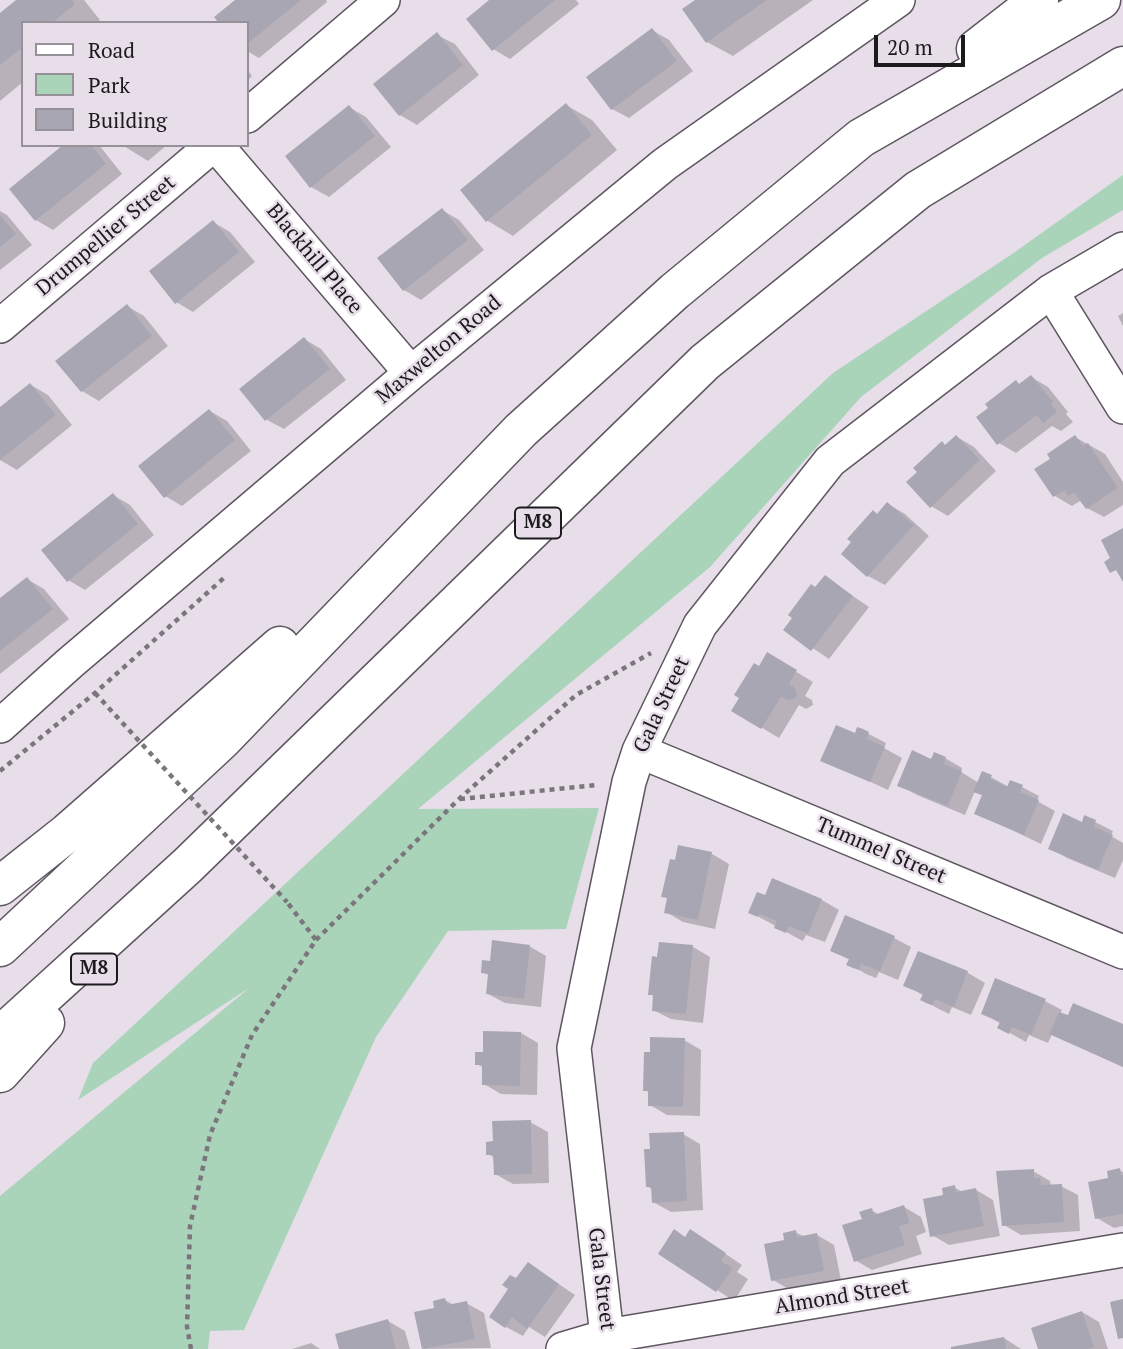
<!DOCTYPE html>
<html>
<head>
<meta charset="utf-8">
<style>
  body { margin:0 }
  #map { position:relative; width:1123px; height:1349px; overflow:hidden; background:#e7dee9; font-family:"PT Serif",serif }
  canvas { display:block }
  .legend { position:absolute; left:21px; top:21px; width:228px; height:126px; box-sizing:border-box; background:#e7dee9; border:2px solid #969098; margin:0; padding:9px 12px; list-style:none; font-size:21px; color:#1d1a1e }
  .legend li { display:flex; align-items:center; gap:14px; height:35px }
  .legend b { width:35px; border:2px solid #969098 }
  .scale { position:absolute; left:874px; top:35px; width:91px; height:32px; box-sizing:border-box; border:4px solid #1d1a1e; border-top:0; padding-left:9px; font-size:21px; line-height:24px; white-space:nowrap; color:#1d1a1e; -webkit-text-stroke:5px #e7dee9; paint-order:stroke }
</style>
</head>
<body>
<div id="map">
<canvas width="1123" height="1349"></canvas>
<ul class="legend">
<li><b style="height:9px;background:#fff"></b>Road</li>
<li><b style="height:19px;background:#aad4ba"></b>Park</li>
<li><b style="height:19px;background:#a8a6b2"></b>Building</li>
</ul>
<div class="scale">20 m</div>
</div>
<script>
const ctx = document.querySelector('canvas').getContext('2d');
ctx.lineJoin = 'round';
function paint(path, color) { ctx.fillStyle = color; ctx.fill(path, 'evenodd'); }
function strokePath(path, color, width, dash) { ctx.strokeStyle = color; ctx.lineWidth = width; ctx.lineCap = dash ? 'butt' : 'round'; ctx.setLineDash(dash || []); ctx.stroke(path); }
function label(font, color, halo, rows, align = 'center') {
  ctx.font = font + ' "PT Serif",serif'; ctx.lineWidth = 5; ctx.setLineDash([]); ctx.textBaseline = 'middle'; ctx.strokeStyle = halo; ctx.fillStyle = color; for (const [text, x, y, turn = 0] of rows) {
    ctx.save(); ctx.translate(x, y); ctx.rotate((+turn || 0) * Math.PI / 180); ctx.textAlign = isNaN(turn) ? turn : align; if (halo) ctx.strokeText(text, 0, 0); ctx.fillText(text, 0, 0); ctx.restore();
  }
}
const green = new Path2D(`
  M1123 175V210L1042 258 861 397 710 567 418 809 599 808 566 929 448 931 376 1037 244 1330 210 1331 208 1349H0V1196L249 988 78 1100 93 1063 833 373 1015 252Z`);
const shadow = new Path2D(`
  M18 0H84L100 20 96 23H23V82L0 101V15Z
  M238 0H326L327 2 259 58 247 51V23Z
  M492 0H576L579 4 510 59 493 49Z
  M698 0H813L733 56 707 42Z
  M652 30 669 40 693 71 629 118 612 109Z
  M437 35 455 44 479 75 417 125 400 115Z
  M247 69 252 76 247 81Z
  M566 105 592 120 617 150 513 236 488 221 463 190Z
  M349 107 366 117 391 147 329 197 311 187Z
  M66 145H99L122 174 53 230 36 220Z
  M122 145H167L148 161Z
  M442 210 459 220 484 250 421 300 404 290Z
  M0 211 7 215 32 245 0 270Z
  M213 222 230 232 255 262 193 312 176 302Z
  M127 306 144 316 168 346 99 401 82 391Z
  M1123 313V326L1118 316Z
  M304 339 321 349 346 380 284 429 267 420Z
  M1031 377 1048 387 1068 412 1066 414 1073 422 1061 431 1052 426 1016 453 999 443 1016 382 1021 385Z
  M31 385 48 395 72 425 17 470 0 460V410Z
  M210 411 227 421 251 451 182 506 165 496Z
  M957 437 974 447 996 471 948 516 931 506Z
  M1075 437 1105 454 1123 482V505L1104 517 1087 508 1080 501 1072 506 1055 496 1037 469 1052 459Z
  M113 495 130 505 154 535 85 590 68 580Z
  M888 504 905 514 929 536 885 585 868 576 844 554Z
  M825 577 869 607 829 659 786 630Z
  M27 579 44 589 69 619 0 674V601Z
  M768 655 813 682 805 696 812 700 813 705 806 709 799 705 779 738 734 711Z
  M863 731 886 743 884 748 902 758 888 790 823 760Z
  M945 758 962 768 961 772 979 783 991 777 1009 787H1022L1039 796 1037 801 1055 811 1041 844 976 813 983 796 975 791 965 815 917 795 900 785 932 761Z
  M1085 817 1113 831 1111 836 1123 843V860L1115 878 1067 858 1050 848 1082 824Z
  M679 847 712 854 729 864 715 929 683 922 666 912Z
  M773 880 822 900 839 910 825 942 806 935 803 941 799 939 750 912 766 897Z
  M846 918 894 938 911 947 898 980 879 972 876 978 866 974 849 964 850 960 832 950Z
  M660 943 693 947 710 957 703 1023 671 1019 653 1010 655 997 650 994Z
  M529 946 546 956 541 1007 505 1003 488 994 490 976 483 972 491 963Z
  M919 953 968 973 985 983 971 1015 952 1007 949 1014 939 1009 922 1000 924 996 906 985Z
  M1045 1001 1062 1010 1060 1014 1123 1026V1067L1052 1034 1048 1043 1029 1035 1026 1042 999 1027 1001 1024 983 1013Z
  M485 1033H521L538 1043 537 1095 501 1094 484 1084V1068L477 1064 484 1053Z
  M684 1040 701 1050 700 1116 667 1115 650 1105V1093L645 1090Z
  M530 1122 548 1132 549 1183 513 1184 495 1174V1158L488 1154 495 1143Z
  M683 1134 700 1144 703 1210 671 1212 653 1202V1190L647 1186 651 1151Z
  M1119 1170 1123 1172V1226L1114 1228 1097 1218 1110 1179Z
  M1033 1171 1050 1181 1051 1186H1061L1078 1195 1080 1231 1021 1235 1004 1225Z
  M954 1187 964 1193 976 1190 993 1200 1000 1236 949 1245 932 1235 945 1196Z
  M904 1207 921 1217 926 1232 916 1236 922 1254 872 1270 855 1260 864 1220 871 1210 880 1215Z
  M795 1232 805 1237 817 1235 834 1245 841 1280 790 1290 773 1280 786 1241Z
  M686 1238 708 1242 742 1265 737 1272 748 1279 734 1301 660 1253Z
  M529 1264 575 1295 545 1337 529 1327 523 1336 506 1327 517 1280Z
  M445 1300 454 1305 466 1303 484 1313 491 1348 424 1349 416 1314 436 1310Z
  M1082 1312 1099 1322 1108 1349H1040Z
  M388 1321 405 1331 410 1349H341Z
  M1004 1338 1021 1349H953Z
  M311 1343 320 1349H292Z`);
const building = new Path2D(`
  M16 0H72L75 4 52 23H23V47L0 65V13Z
  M235 0H301L247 44V23H219L214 17Z
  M489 0H555L492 51 466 19Z
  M695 0H767L706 43 682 9Z
  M652 28 677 61 611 110 586 77Z
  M437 32 463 65 399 116 373 84Z
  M566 103 592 135 486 222 460 190Z
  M349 105 375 136 310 188 285 156Z
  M63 145H91L106 164 35 221 9 189Z
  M442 208 468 240 403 291 377 258Z
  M0 215 16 234 0 247Z
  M213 220 239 252 175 304 149 271Z
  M127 304 152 336 81 392 55 361Z
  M304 337 330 369 265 421 239 389Z
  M1031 375 1053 402 1051 404 1057 412 1043 423 1037 415 997 445 976 417 988 408 985 404 1016 380 1019 384Z
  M30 383 56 415 0 460V407Z
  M209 409 235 440 164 498 138 466Z
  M956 435 980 460 930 508 906 482 917 472 913 468 927 455 942 441 945 445Z
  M1075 435 1083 446 1088 443 1118 488 1086 509 1074 492 1068 496 1065 490 1053 497 1034 469 1050 459 1047 454Z
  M113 493 138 524 67 582 41 550Z
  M887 502 914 525 867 577 841 554 851 542 847 539 873 510 877 514Z
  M1123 528V582L1116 570 1110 573 1104 562 1110 558 1101 540Z
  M825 575 853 596 811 651 783 630 792 618 788 615 811 584 815 587Z
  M27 577 53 609 0 651V598Z
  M767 652 797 670 789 684 795 688 797 695 794 699 788 700 781 697 761 729 731 711 739 698 734 695 754 663 759 666Z
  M836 725 855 733 857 727 863 729 869 732 867 739 885 747 870 782 820 761Z
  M912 750 931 759 934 752 946 757 944 764 962 771 948 806 897 786Z
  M982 771 992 775 990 779 1007 787 1010 780 1023 785 1020 792 1039 800 1024 835 974 814 982 795 973 792Z
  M1063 813 1082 822 1084 815 1096 820 1094 827 1113 835 1098 870 1048 849Z
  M678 845 712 852 698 920 664 913 667 898 661 897 670 859 675 860Z
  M772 878 822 899 808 934 789 926 786 933 774 928 777 921 759 914 758 917 748 913 757 892 765 895Z
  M845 915 895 936 880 971 861 964 859 970 853 968 846 965 849 959 830 951Z
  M492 940 530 945 524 999 486 994 488 974 481 973 482 960 490 961Z
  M659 942 693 945 686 1014 652 1011 653 995H648L652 956 657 957Z
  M918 951 968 971 954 1007 935 999 932 1005 926 1003 920 1000 923 994 903 986Z
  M995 978 1046 999 1031 1035 1012 1027 1009 1034 997 1028 1000 1022 981 1014Z
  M1073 1003 1123 1024V1067L1049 1034 1059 1012 1068 1015Z
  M483 1031 521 1032 520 1086 482 1085V1065H475V1052H483Z
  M650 1037 685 1038 683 1107 648 1106V1091H643L644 1052H650Z
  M531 1120 532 1174 494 1175 493 1155H486V1142L493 1141 492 1121Z
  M684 1132 687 1201 652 1203 651 1187H646L644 1149H650L649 1133Z
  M1120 1168 1121 1175H1123V1214L1095 1219 1088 1182 1108 1178 1107 1171Z
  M1034 1169V1178H1040L1041 1185 1062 1184 1064 1222 1002 1226 996 1171Z
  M955 1185 956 1192 976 1188 984 1226 930 1237 923 1199 943 1195 942 1188Z
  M904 1205 910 1223 899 1226 905 1245 854 1262 842 1225 862 1219 859 1212 865 1210 872 1208 874 1215Z
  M674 1229 685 1237 690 1229 726 1253 721 1261 733 1268 716 1292 658 1254Z
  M796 1230 797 1237 817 1233 824 1271 771 1281 764 1244 784 1240 783 1233Z
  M528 1262 559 1284 527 1329 512 1317 505 1328 489 1317 508 1289 502 1285 510 1275 516 1278Z
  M445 1298 447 1305 467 1301 475 1339 422 1349 414 1312 434 1308 433 1301Z
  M1123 1299V1338L1118 1339 1110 1302Z
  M1082 1311 1094 1347 1088 1349H1038L1031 1328Z
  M388 1319 396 1349H339L335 1334Z
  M1004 1337 1006 1349H951V1347Z`);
const path = new Path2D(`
  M0 771 95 693 225 577
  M460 799 597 785
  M316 940 459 799 576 695 651 653
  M191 1349 187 1327 190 1226 210 1135 252 1035 316 940 287 902`);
const street = new Path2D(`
  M247 116 383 0
  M216 145 411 373
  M1051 291 1123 407
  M0 326 213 145
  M0 726 70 663 411 373 665 164 898 0
  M639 751 1123 952
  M563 1349 607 1336 1123 1250
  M613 1349 607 1336 574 1048 629 782 639 751 700 625 830 461 1051 291 1123 249`);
const highway = new Path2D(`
  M976 49 1039 0
  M0 886 67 833 280 646
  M0 947 222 740 521 430 675 291 861 138 1101 0
  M0 1036 187 866 705 362 918 190 1123 66
  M0 1073 45 1023`);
const pathBridge = new Path2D(`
  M95 693 287 902`);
const shields = [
  [538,523,46],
  [94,969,46]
];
const shieldNames = [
  ["M8",538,523],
  ["M8",94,969]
];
const streetNames = [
  ["Drumpellier Street",106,236,-40],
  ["Blackhill Place",314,259,50],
  ["Maxwelton Road",439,350,-40],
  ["Gala Street",662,705,-65],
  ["Tummel Street",881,851,23],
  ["Gala Street",601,1279,83],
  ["Almond Street",842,1297,-9]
];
paint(green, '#aad4ba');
paint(shadow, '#0003');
paint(building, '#a8a6b2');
strokePath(street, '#5e5660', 36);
strokePath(highway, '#5e5660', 41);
strokePath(path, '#7b757c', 4.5, [5, 5]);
strokePath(street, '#fff', 33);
strokePath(highway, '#fff', 38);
strokePath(pathBridge, '#7b757c', 4.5, [5, 5]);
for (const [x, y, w] of shields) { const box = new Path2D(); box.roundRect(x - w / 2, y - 15.5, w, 31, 5); ctx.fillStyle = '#e7dee9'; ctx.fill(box); strokePath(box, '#1d1a1e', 2); }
label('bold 19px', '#1d1a1e', null, shieldNames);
label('21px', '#1d1a1e', '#e7dee9', streetNames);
</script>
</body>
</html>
